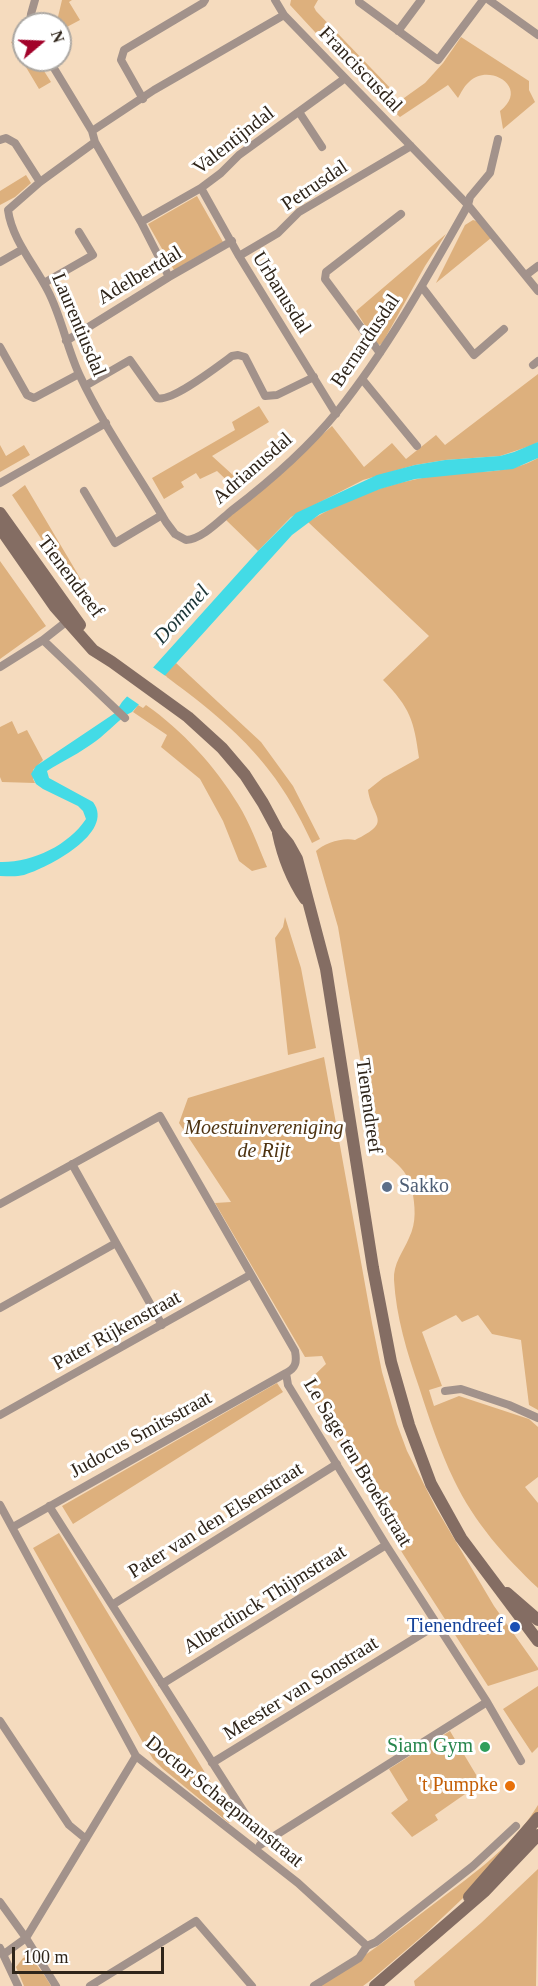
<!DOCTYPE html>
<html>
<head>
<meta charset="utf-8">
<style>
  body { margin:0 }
  #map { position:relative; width:538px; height:1986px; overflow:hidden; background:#f5dbbe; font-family:Georgia,serif }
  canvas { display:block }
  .north { position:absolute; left:12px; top:12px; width:60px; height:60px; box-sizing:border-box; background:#fff; border:2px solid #aca8a3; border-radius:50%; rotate:71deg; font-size:16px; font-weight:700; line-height:24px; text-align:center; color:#2f251a }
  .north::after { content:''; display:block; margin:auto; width:21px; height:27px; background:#a2022a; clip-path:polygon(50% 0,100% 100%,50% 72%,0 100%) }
  .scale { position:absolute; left:12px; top:1947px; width:152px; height:27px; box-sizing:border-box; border:3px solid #2f251a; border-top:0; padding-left:8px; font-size:18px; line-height:21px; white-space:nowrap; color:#2f251a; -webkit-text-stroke:4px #fff; paint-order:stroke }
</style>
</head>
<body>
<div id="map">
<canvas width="538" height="1986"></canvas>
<div class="north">N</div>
<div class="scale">100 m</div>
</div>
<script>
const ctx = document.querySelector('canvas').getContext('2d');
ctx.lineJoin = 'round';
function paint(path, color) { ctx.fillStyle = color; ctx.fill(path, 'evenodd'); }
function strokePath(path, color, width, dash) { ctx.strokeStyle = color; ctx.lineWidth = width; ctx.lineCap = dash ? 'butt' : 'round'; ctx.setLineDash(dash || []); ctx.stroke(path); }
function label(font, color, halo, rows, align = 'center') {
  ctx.font = font + ' Georgia,serif'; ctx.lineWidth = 6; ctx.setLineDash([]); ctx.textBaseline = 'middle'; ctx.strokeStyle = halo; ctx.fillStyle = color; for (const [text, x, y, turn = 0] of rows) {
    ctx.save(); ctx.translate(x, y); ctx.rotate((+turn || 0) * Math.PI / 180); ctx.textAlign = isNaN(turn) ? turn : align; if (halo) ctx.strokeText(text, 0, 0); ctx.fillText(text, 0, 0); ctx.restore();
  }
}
const green = new Path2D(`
  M62 0H72L69 2 80 20 63 29 57 21Z
  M291 0H318L314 7 316 11 396 94 384 101 339 58 290 5Z
  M461 37 529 81V90L535 102 503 129 500 111C531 87 488 62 469 82 464 86 461 93 458 98L448 85 400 117 390 108 425 83 443 63Z
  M18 39 24 40V60H37L51 82 39 89 11 42Z
  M26 175 31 183 15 197 0 205V191Z
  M197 196 223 242 174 270 148 224Z
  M473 220 479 222 491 238 436 283 465 225Z
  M446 234 425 266 383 342 380 345 376 343 356 311Z
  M538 374V442L533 445 500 456 445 460 415 465 363 480 291 517 258 551 225 519 332 426 364 467 392 443 406 459 436 435 445 445Z
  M259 406 269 422 212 456 245 486 239 492 217 471 200 479 196 473 181 482 184 487 164 499 152 478 235 430 232 422Z
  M0 445 6 456 24 445 30 455 0 472Z
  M538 458V1410L529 1405 521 1340 492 1334 478 1315 462 1322 456 1315 422 1332 442 1386 429 1390 434 1406 459 1396 529 1419 538 1427V1477L525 1487 538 1503V1588C505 1557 474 1522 454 1480 440 1451 429 1418 419 1387 407 1353 396 1316 394 1280 393 1264 403 1252 409 1238 417 1222 415 1206 412 1189 405 1160 380 1158 373 1135L338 927 316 851C324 843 343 837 355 840 394 821 372 819 368 790L383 778 419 758C414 720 410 708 383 680L429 636 308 522C349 496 398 480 447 474 478 471 510 474 538 458Z
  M25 485 86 588H74L12 495Z
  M0 561 46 626 0 659Z
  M176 663 261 742 293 786 320 839 312 843C276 763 233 726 164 675Z
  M138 705 143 708 146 705C182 730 215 766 238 804 250 823 258 846 267 867L252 871 239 861 223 821 200 779 161 747 167 735 133 712Z
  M12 721 18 734 27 730 43 760 33 770V779L35 783 2 782 0 777V727Z
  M285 917 301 968 316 1048 288 1055 275 938 283 927Z
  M324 1057 372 1323 382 1372 397 1424 407 1451 436 1508 494 1606 538 1668V1670L488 1686 403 1554 304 1385 326 1364 322 1356 305 1357 215 1203 231 1202 179 1123 188 1098Z
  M277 1383 283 1392 73 1524 62 1506Z
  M59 1533 232 1817 229 1823 163 1769 153 1759 142 1741 33 1548Z
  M538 1686V1747L532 1753 503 1709Z
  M450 1731 481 1783 435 1815 438 1820 412 1837 391 1813 408 1800 389 1769Z
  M538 1805V1812L479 1883 426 1933 371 1980 363 1986H320C361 1959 400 1930 439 1900 476 1872 514 1845 538 1805Z
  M538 1869 536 1986H415L414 1981 481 1923Z
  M26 1957C37 1962 45 1976 51 1986H24L16 1967 23 1958Z`);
const water = new Path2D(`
  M538 442V458L513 469 415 479 380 489 320 514 292 535 132 712C121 717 107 733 96 741 80 753 63 761 47 771L49 778 93 802C116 833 47 868 24 875 16 877 8 876 0 876V862C31 863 68 846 86 819L83 811 78 806 43 789 36 784 31 774 36 766 115 713 122 702 258 551 296 513 377 475 415 465 445 460 500 456 514 452Z`);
const pier = new Path2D(`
  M151 666 167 677 141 706 125 695Z`);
const street = new Path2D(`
  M275 0 284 15
  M359 0V2L438 60 483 0
  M489 0 538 35
  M30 24 31 14 35 0
  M398 31 421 0
  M49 60 92 131 95 142 141 222 169 277
  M143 99 121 60 124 50 203 3 205 0
  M299 112 322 147
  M92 131 154 90 284 15 468 205 538 291
  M0 140 6 138 15 143 40 182
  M95 142 40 182 8 210C12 240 35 265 48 291 62 318 67 349 80 376 104 427 138 474 166 522L175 534 186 540C202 539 219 521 231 511 269 482 307 449 337 412 388 348 428 276 468 205L470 197 490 173 498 139
  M201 188 239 256 336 414
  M141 222 201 188 221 173 239 155 344 79
  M239 256 278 233 299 212 411 146
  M0 262 23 249
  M526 275 538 266
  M44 283 93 255 79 232
  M422 287 474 355 504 329
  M66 341 169 277 232 241
  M0 347 27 395 34 398 79 374
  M380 353 325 279 326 272 401 214
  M533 365 538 361
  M362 379 417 446
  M85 386 130 360 157 398C171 403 218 366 232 356L238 355 245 357 265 396 277 395 314 377
  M0 483 106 423
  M84 491 115 543 162 515
  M43 640 125 718
  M0 667 43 640 71 618
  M72 1164 162 1325
  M0 1204 160 1116 295 1351C297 1362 296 1368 286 1373L288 1385 386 1545 487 1702 521 1761
  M0 1308 116 1243
  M445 1391 461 1389 509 1405 538 1418
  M0 1415 250 1275
  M0 1505 136 1756 298 1883 367 1946
  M49 1506 263 1842
  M13 1527 286 1373
  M112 1605 337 1464
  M162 1684 386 1545
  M0 1721 69 1825 86 1839
  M212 1763 438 1624
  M260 1845 487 1702
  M0 1902 26 1938 56 1986
  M0 1948 18 1986
  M4 1954 26 1938 136 1756
  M90 1986 196 1921 252 1986
  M314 1986 359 1958 367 1946 376 1942 473 1866 516 1826`);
const secondary = new Path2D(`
  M0 513 80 625
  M0 528 55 607 93 650 112 662 188 717 222 748 245 775 263 803 278 831 288 843 297 859 326 969 373 1268 391 1362 409 1425 431 1484 461 1538 538 1641
  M278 833C283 857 291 878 305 899
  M507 1593 538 1620
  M469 1897 538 1818
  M375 1986 485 1891 538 1835`);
const markers = [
  [387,1187,6,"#5c6f8a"],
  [515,1627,6,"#1a4fb4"],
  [485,1747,6,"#2e9e5b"],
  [510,1786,6,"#e8710a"]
];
const streetNames = [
  ["Franciscusdal",360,70,46],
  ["Valentijndal",234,141,-38],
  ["Petrusdal",315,186,-34],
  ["Adelbertdal",140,276,-31],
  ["Urbanusdal",281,293,58],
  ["Laurentiusdal",78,325,67],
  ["Bernardusdal",366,341,-56],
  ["Adrianusdal",253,469,-41],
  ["Tienendreef",70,577,53],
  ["Tienendreef",368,1106,82],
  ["Pater Rijkenstraat",117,1331,-29],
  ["Judocus Smitsstraat",141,1435,-29],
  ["Le Sage ten Broekstraat",357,1463,59],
  ["Pater van den Elsenstraat",216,1521,-32],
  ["Alberdinck Thijmstraat",265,1600,-32],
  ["Meester van Sonstraat",301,1689,-32],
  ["Doctor Schaepmanstraat",224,1802,39]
];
const parkNames = [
  ["Moestuinvereniging",264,1129],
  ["de Rijt",264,1152]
];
const serviceNames = [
  ["Sakko",399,1187]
];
const transitNames = [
  ["Tienendreef",503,1627]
];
const leisureNames = [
  ["Siam Gym",473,1747]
];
const foodNames = [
  ["'t Pumpke",498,1786]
];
const waterNames = [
  ["Dommel",182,615,-48]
];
paint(green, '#ddb07d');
paint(water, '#43dbe6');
paint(pier, '#f5dbbe');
strokePath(street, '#a2928b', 8);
strokePath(secondary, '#846d63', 12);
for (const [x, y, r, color] of markers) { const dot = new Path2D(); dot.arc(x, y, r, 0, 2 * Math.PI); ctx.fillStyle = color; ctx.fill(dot); strokePath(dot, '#fff', 2); }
label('20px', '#2f251a', '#fff', streetNames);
label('italic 20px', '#4e3311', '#fff', parkNames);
label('20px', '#4e5e75', '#fff', serviceNames, 'left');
label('20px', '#164399', '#fff', transitNames, 'right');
label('20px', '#27864d', '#fff', leisureNames, 'right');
label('20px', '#c56008', '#fff', foodNames, 'right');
label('italic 21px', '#1b3436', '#fff', waterNames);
</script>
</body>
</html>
